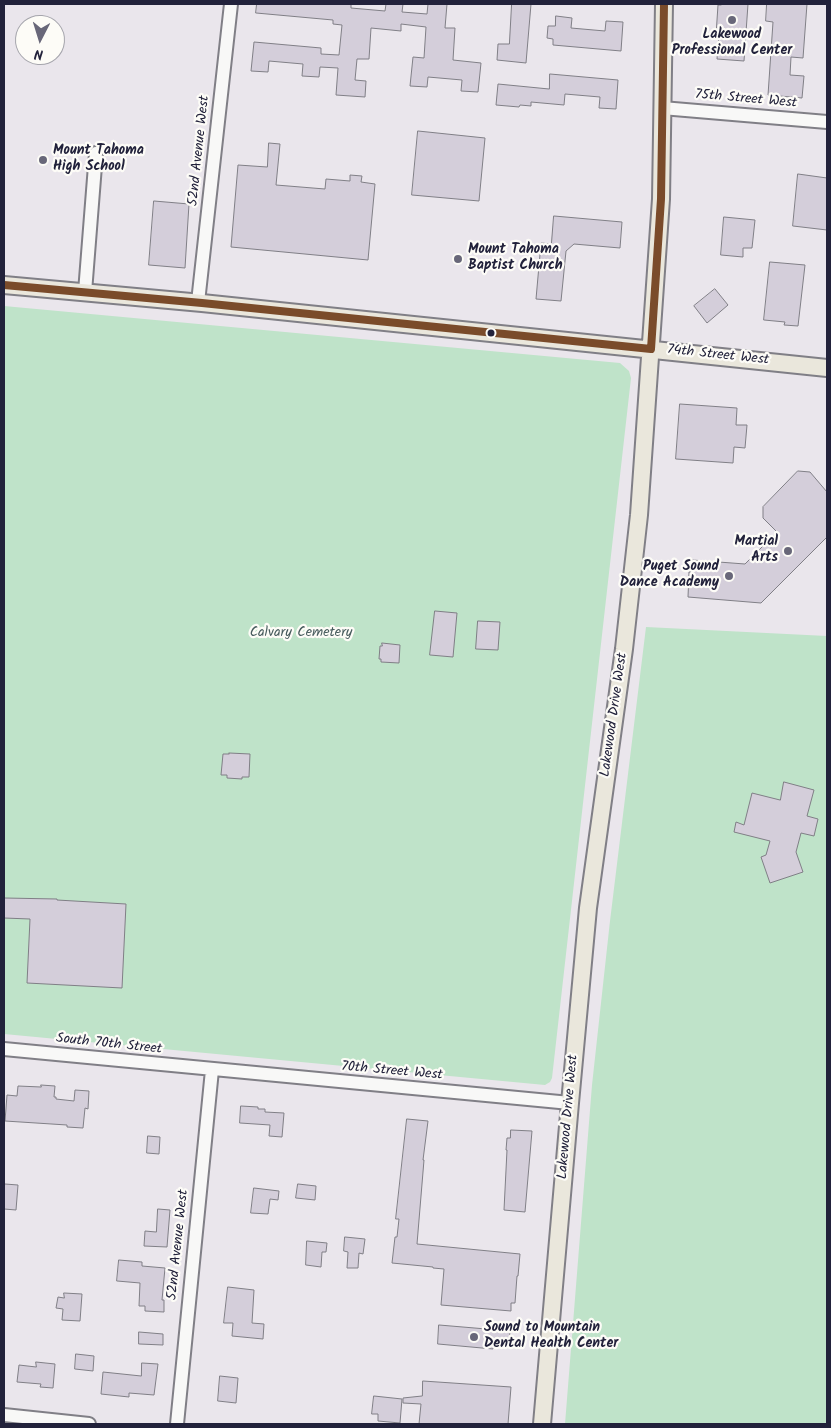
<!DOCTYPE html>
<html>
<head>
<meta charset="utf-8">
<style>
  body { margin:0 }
  #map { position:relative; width:831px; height:1428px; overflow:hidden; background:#eae6ec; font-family:Kalam,sans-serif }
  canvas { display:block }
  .frame { position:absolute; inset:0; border:5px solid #22223b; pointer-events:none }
  .north { position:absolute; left:15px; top:15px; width:50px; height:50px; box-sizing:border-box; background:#fdfcf7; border:1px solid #a5a5ac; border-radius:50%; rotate:185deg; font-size:14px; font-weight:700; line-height:20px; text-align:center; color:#22223b }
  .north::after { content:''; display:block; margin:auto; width:18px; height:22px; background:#686779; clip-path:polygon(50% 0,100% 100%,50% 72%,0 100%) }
</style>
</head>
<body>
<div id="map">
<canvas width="831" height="1428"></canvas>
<div class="frame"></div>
<div class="north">N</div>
</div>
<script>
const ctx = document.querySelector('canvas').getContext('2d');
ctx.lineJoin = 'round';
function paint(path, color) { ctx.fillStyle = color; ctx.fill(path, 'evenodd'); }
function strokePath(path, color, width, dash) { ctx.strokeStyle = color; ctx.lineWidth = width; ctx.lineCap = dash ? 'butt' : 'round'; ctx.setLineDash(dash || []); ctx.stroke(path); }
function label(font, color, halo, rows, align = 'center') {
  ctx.font = font + ' Kalam,sans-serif'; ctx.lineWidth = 4.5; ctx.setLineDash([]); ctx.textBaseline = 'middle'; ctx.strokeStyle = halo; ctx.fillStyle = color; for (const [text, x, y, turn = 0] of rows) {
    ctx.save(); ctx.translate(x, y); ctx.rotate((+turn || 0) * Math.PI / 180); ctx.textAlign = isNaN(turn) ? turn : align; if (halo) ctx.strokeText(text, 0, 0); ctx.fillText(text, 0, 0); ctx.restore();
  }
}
const green = new Path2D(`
  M4 306 620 363 629 371 631 378 552 1078 550 1082 545 1085 4 1034Z
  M646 627 827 636V1424H565L592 1085 610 921Z`);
const building = new Path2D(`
  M257 4H351V8L385 11 386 4H403L402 12 427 14 428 4H447L445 28H455L453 60 481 63 478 92 461 91 462 80 428 77 427 87 410 86 413 57 424 58 426 27 401 24V31L371 28 369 59H357L355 80 366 81 365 97 336 95 338 68 320 67 319 77 302 76 303 64 269 61 268 72 251 71 254 42 321 48V54L339 55 342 25 333 24V20L256 13Z
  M512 4H531L526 63 497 60 498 44H509Z
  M722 4H748L744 61 717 59 719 35H716L718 5H721Z
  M767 4H807L803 58 791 57 790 75 804 76 802 98 768 95 773 22 766 21Z
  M556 16 572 18 571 28 605 31 606 21 623 22 621 51 553 45V39L547 38 548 26H555Z
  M550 74 618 80 616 109 599 108 600 97 565 94 564 105 531 102V106L520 105 519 107 496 105 498 84 549 89Z
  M418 131 485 138 479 201 412 195Z
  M269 143 280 144 276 185 325 189 326 179 350 181V175L362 176 361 182 375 184 368 260 231 247 238 165 267 167Z
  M798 174 827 178V230L793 226Z
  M154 201 189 204 185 268 149 265Z
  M554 216 622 222 620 248 574 244 566 251 561 301 536 299 541 243 551 244Z
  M724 217 755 220 752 248H743V257L721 255Z
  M770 262 805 265 798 326 784 325 785 322 764 320Z
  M715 289 728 305 707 323 694 306Z
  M680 404 737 408 736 425H747L745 448 734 447 733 463 676 459Z
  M798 471 810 472 827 492V537L761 603 688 597 689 572H691L692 560 745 564 777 532 763 518V507Z
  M435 611 457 613 453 657 430 655Z
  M478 621 500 622 498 650 476 649Z
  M382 643 400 645 399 663 381 662V659H379L380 646H382Z
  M229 753 250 754 249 777H242V779L227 778V775H221L223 754H229Z
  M784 782 814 790 807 816 818 819 814 836 801 833 796 852 803 872 770 883 761 857 766 855 770 841 734 832 736 822 744 825 752 793 780 800Z
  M4 898 57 899V900L126 904 122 988 27 983 30 919 4 918Z
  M41 1085 55 1086 54 1097H56V1099L74 1101 75 1090 89 1091 88 1109 85 1108 83 1128 67 1127V1125L5 1121 7 1095 17 1096 18 1086 41 1087Z
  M241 1106 258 1107V1109H265V1112L284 1113 282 1137 269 1136 270 1125 240 1123Z
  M407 1119 428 1121 423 1160H424L417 1244 520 1254 518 1276H517L515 1303H511V1311L441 1305 444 1269 433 1268V1267L392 1263 395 1237H397L399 1219H396Z
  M511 1130 532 1131 525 1212 504 1210 507 1150H506L507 1138H510Z
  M148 1136 160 1137 159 1154 147 1153Z
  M5 1184 18 1185 16 1210 4 1209Z
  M298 1184 316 1186 315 1200 296 1198Z
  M254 1188 279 1191 278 1200 270 1199 268 1214 251 1213Z
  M158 1209 170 1210 167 1247 144 1246 145 1231 156 1232Z
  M345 1237 365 1239 363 1254 359 1253 358 1268H347L348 1252 344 1251Z
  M307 1241 327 1243 326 1252H322L321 1267 306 1265Z
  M119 1260 142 1262V1266L165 1268 162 1300H164V1312L145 1311V1306H139L140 1283 117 1281Z
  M228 1287 254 1290 252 1323 264 1324 263 1339 232 1336 233 1323H224Z
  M64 1293 82 1294 80 1321 62 1320 63 1309 56 1308 58 1297 64 1298Z
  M439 1325 510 1331 509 1345 494 1344 493 1349 438 1344Z
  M139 1332 163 1334V1345L139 1344Z
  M76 1354 94 1356 93 1371 75 1369Z
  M36 1362 55 1364 53 1388 40 1387 41 1384 17 1382 19 1365 36 1367Z
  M142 1363 158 1364 154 1395 129 1393V1397L101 1394 103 1372 141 1376Z
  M220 1376 238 1378 236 1403 218 1401Z
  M423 1381 511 1387 508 1424H419L421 1404 403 1403V1398L422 1396Z
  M374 1396 402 1399 400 1423 378 1421V1414H372Z`);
const minor = new Path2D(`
  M662 108 827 122
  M85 292 96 153
  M198 302 231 4
  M4 1049 570 1103
  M4 1415 89 1424
  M177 1424 212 1070`);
const major = new Path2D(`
  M4 285 202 303 827 368
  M542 1424 570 1103 588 908 624 649 639 515 661 199 664 4`);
const bus1 = new Path2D(`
  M4 285 202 303 651 349
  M651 349 661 199 664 4`);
const markers = [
  [732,20,5,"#686779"],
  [43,160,5,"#686779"],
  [458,259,5,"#686779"],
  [491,333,4.5,"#22223b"],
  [788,551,5,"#686779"],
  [729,576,5,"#686779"],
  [474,1337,5,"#686779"]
];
const poiNames = [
  ["Lakewood",732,36,"center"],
  ["Professional Center",732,52,"center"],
  ["Mount Tahoma",53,152],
  ["High School",53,168],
  ["Mount Tahoma",468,251],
  ["Baptist Church",468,267],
  ["Martial",778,543,"right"],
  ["Arts",778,559,"right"],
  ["Puget Sound",719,568,"right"],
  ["Dance Academy",719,584,"right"],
  ["Sound to Mountain",484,1329],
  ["Dental Health Center",484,1345]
];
const streetNames = [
  ["75th Street West",746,100,5],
  ["52nd Avenue West",200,151,-84],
  ["74th Street West",718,356,6],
  ["Lakewood Drive West",615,715,-82],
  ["South 70th Street",109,1045,6],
  ["70th Street West",392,1072,5],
  ["Lakewood Drive West",569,1117,-85],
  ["52nd Avenue West",179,1245,-84]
];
const parkNames = [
  ["Calvary Cemetery",301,634]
];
paint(green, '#bfe3c9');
paint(building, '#d4ceda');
strokePath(building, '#807f86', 1);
strokePath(minor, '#807f86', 16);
strokePath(major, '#807f86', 20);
strokePath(minor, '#f8f8f7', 12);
strokePath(major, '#eae7dc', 16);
strokePath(bus1, '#7a4b2a', 8);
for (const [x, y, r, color] of markers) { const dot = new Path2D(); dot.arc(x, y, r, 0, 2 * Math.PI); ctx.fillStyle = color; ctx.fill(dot); strokePath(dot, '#fdfcf7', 2); }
label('bold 14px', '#22223b', '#fdfcf7', poiNames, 'left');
label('14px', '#22223b', '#fdfcf7', streetNames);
label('14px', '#475b5d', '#fdfcf7', parkNames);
</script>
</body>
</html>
